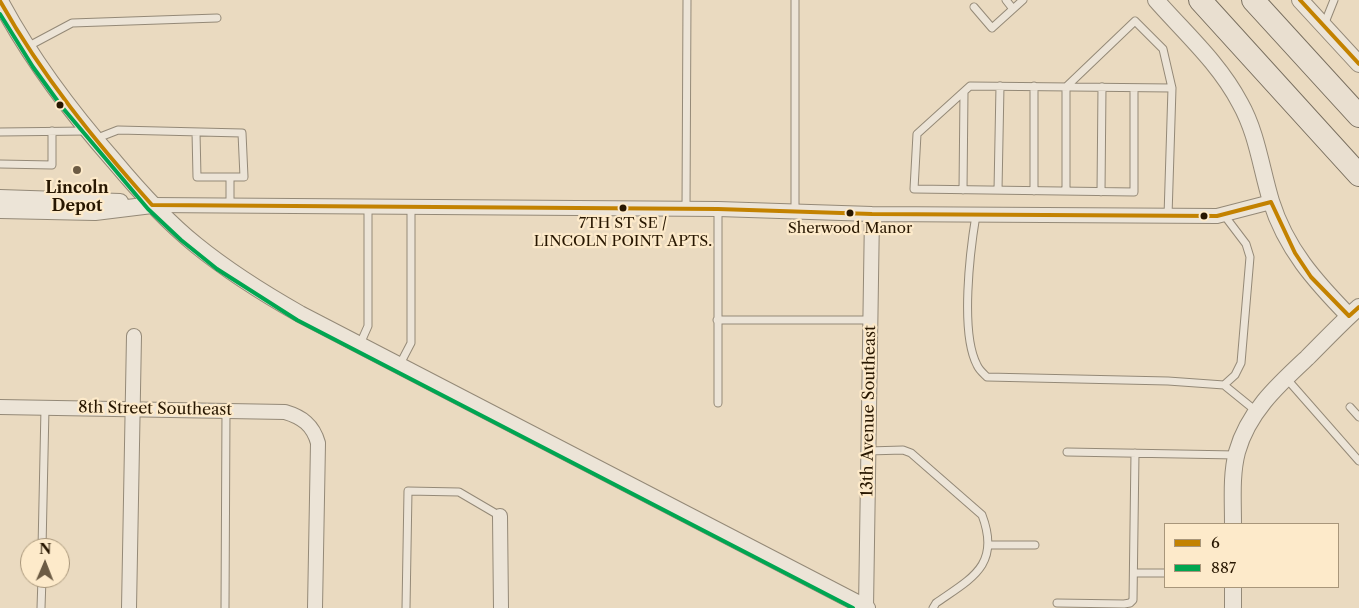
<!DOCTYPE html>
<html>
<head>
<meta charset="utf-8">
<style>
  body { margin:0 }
  #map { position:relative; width:1359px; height:608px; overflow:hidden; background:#eadac0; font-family:"Libre Caslon Text",serif }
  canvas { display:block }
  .legend { position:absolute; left:1164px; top:523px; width:175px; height:65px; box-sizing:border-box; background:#fdeaca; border:1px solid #a8967a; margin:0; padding:6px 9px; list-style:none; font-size:15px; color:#281701 }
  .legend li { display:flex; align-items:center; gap:10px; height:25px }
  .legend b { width:25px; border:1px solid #a8967a }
  .north { position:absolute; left:20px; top:538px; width:50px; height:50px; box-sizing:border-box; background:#fdeaca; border:1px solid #a8967a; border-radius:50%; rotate:1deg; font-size:14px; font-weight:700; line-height:20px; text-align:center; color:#281701 }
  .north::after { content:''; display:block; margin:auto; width:18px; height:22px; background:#6c5b44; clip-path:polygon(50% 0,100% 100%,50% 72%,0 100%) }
</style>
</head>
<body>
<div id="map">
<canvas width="1359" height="608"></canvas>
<ul class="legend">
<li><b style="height:6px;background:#c38200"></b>6</li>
<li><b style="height:6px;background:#00a651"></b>887</li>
</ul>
<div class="north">N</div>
</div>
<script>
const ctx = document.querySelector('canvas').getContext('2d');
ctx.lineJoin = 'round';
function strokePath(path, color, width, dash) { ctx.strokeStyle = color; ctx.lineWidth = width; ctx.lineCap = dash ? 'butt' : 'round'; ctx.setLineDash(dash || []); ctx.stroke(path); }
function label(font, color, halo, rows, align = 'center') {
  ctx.font = font + ' "Libre Caslon Text",serif'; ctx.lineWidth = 4.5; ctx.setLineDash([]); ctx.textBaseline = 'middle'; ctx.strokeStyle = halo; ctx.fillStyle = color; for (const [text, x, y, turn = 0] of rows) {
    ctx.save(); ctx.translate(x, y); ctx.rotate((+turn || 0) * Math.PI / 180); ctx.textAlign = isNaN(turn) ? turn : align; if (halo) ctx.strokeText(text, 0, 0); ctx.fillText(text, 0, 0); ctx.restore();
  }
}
const service = new Path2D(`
  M1006 0 1013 9
  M974 7 992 28 1023 0
  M1324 25 1334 0
  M27 47 72 23 217 18
  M1134 88V192L914 189 917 134 970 86 1172 88 1168 216
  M0 132 87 131
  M196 132 197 177H230
  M95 139 118 130 242 133 244 177H230V205
  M0 164 52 165V131
  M963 190 964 92
  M998 190 1000 86
  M1034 191V86
  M1066 191V87L1135 21 1163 49 1172 88
  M1101 192 1102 87
  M686 209 687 0
  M718 209V403
  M795 210V0
  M976 215C970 251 960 333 977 365 979 370 984 374 987 377L1168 381 1224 385 1256 411
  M717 320H870
  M360 344 368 326V206
  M399 366 411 343V207
  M1286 378 1359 461
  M1224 385 1235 375 1241 363 1250 257 1246 244 1224 215
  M1350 407 1359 417
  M868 451 903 450 911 453 982 515C1001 565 972 578 936 603L933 608
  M1067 452 1236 455
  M988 545H1035
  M42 548 45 408
  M1134 573H1165
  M1057 603 1124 604 1130 603 1133 600 1135 453
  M41 608 42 578
  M225 608 226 411
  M406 608 408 491 459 492 500 516`);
const minor = new Path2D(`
  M152 205 718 209 872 214 1217 216 1271 202
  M0 407 285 412C302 417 313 425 318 443L315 608
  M500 516 501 608
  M129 608 134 336
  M866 608 872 214`);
const tertiary = new Path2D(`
  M1156 0C1185 33 1219 63 1240 103 1257 133 1261 168 1271 201 1286 249 1315 281 1349 316
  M1300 0 1359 64
  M0 1C31 59 70 111 114 161 139 191 165 220 196 245 228 271 263 293 300 314L867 608
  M0 198 120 202
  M0 210 95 212 152 205
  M1233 524C1233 500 1231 475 1237 452 1248 412 1278 385 1307 358 1324 341 1341 323 1359 307
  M1233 587V608`);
const trunk = new Path2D(`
  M1200 0 1359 175
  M1253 0 1359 116`);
const bus1 = new Path2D(`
  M1300 0 1359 64
  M0 1C42 76 95 141 152 205L718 209 872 214 1217 216 1271 202 1295 253 1311 277 1349 316 1359 307`);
const bus2 = new Path2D(`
  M0 14 33 67 62 107 148 209 181 240 217 269 297 320 853 608`);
const markers = [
  [60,105,4.5,"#281701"],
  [77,170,5,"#6c5b44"],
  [623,208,4.5,"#281701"],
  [850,213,4.5,"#281701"],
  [1204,216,4.5,"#281701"]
];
const busNames = [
  ["7TH ST SE /",623,224],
  ["LINCOLN POINT APTS.",623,242],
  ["Sherwood Manor",850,229]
];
const poiNames = [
  ["Lincoln",77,188],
  ["Depot",77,206]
];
const streetNames = [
  ["8th Street Southeast",155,409,1],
  ["13th Avenue Southeast",869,411,-89]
];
strokePath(service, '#948977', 9);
strokePath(minor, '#948977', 16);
strokePath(tertiary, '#948977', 18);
strokePath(trunk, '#786e5e', 24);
strokePath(service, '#ece4d7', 7);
strokePath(minor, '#ece4d7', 14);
strokePath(tertiary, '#ece4d7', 16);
strokePath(trunk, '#e9dfd0', 22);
strokePath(bus1, '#c38200', 4);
strokePath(bus2, '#00a651', 4);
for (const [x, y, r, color] of markers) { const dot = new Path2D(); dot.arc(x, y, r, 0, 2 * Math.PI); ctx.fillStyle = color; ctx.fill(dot); strokePath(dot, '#fdeaca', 2); }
label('15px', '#281701', '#fdeaca', busNames);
label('bold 16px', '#281701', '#fdeaca', poiNames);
label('16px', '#281701', '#fdeaca', streetNames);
</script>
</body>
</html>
